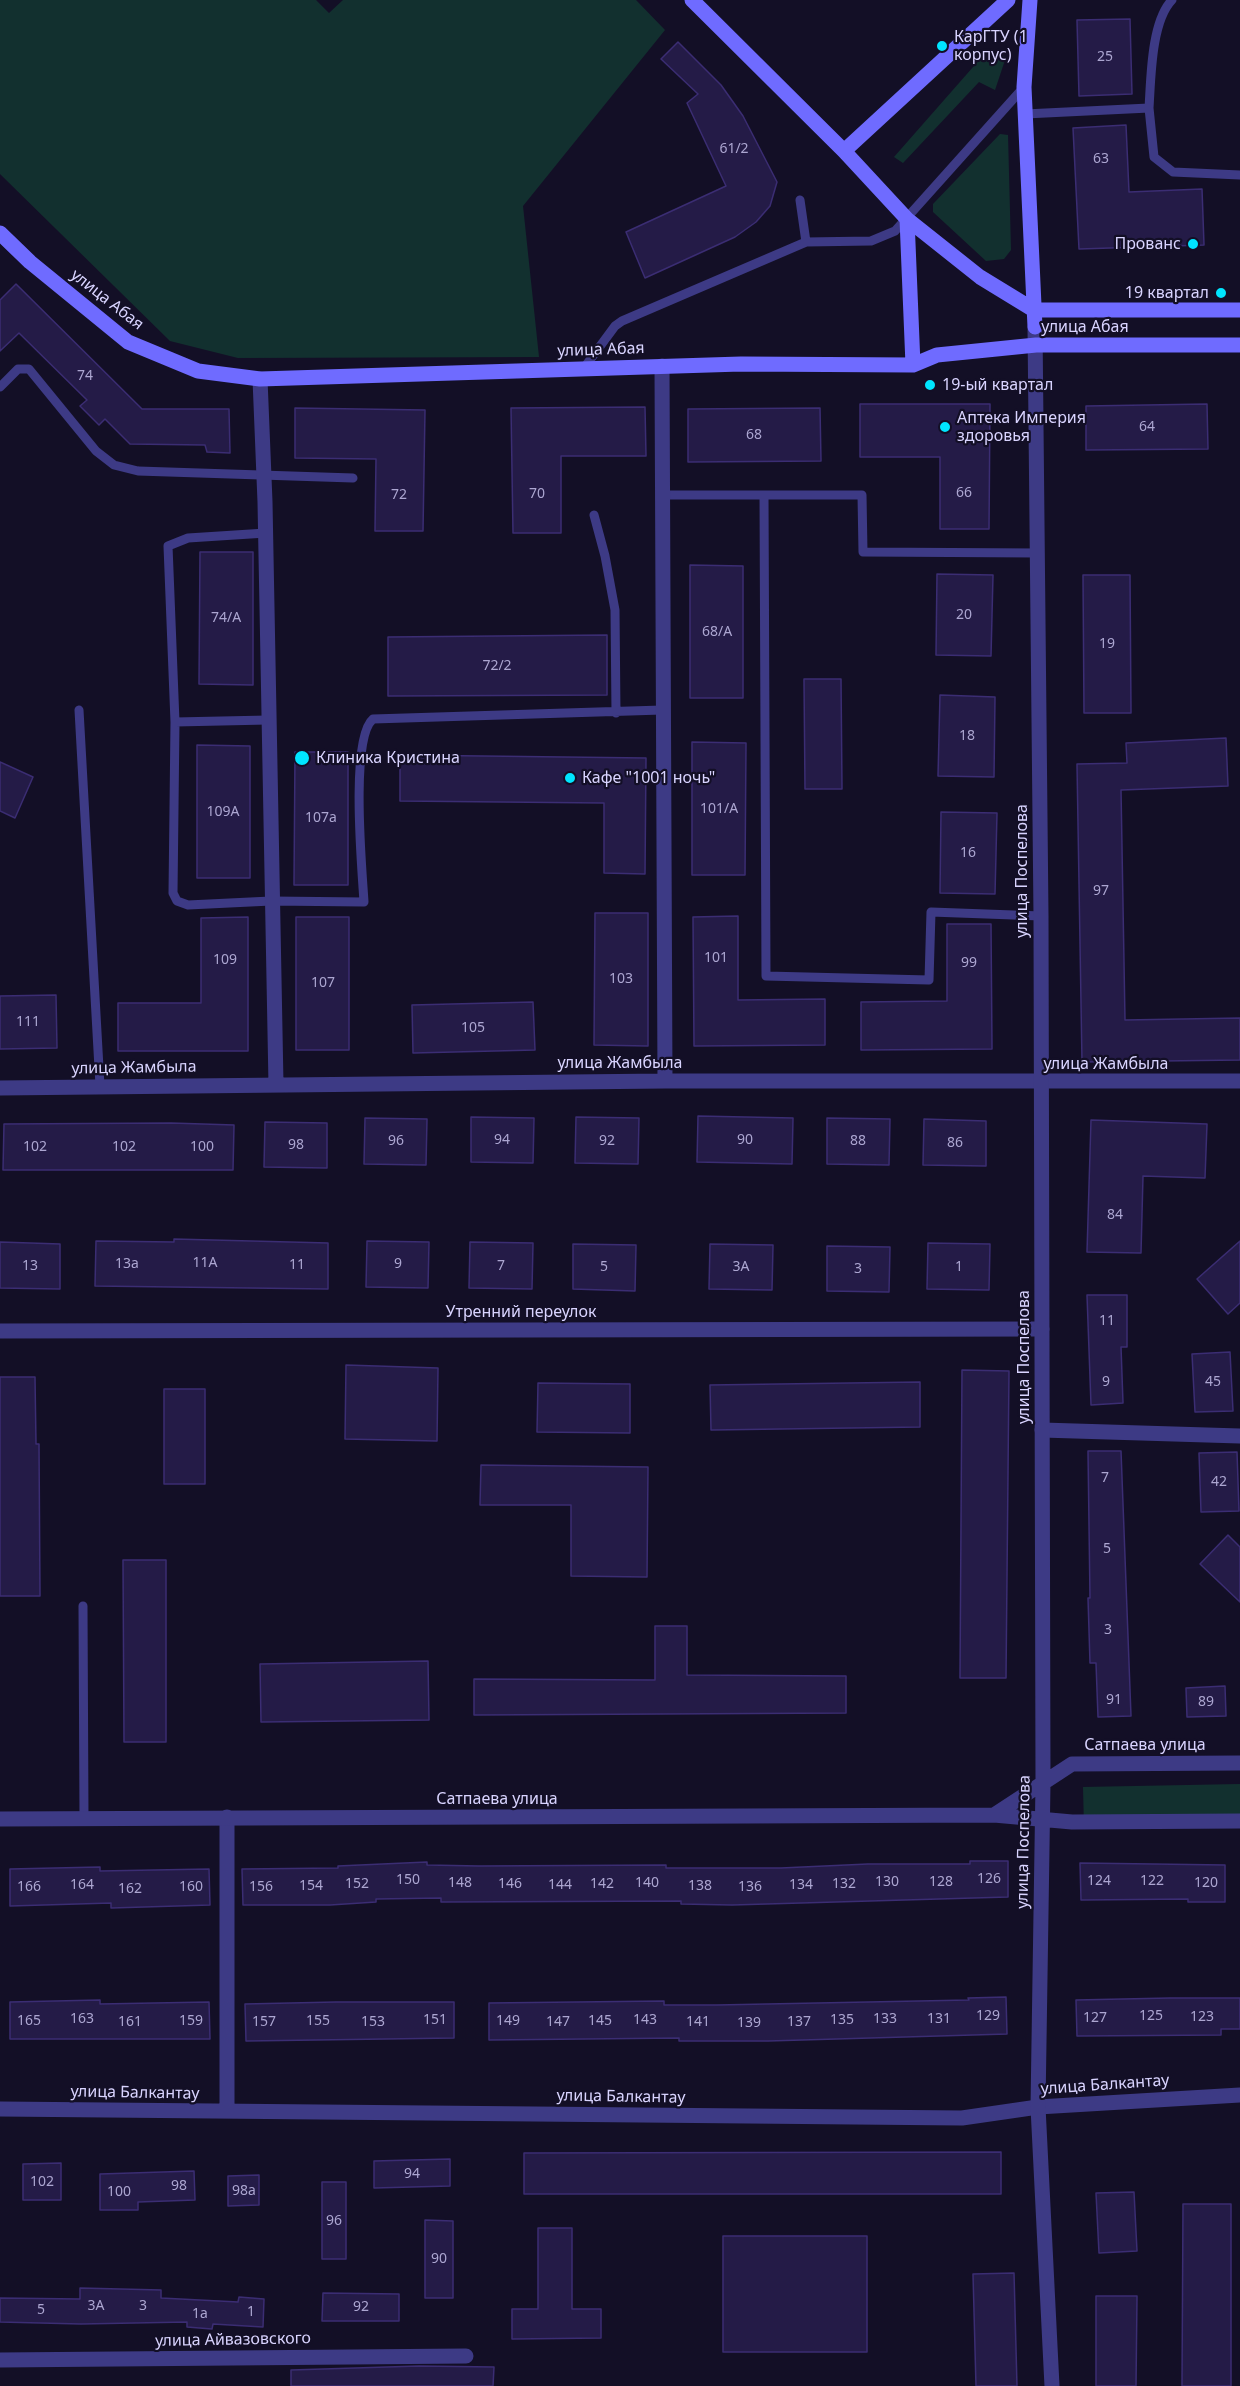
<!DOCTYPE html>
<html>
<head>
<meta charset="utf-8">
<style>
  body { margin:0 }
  canvas { display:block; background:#130f26 }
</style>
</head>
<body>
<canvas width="1240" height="2386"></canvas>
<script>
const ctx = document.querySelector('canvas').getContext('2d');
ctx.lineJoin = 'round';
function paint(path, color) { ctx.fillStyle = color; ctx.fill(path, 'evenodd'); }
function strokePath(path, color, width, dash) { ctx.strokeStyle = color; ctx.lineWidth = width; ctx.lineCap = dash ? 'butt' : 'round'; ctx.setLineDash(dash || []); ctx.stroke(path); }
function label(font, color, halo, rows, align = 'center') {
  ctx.font = font + ' "Noto Sans",sans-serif'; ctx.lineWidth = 4.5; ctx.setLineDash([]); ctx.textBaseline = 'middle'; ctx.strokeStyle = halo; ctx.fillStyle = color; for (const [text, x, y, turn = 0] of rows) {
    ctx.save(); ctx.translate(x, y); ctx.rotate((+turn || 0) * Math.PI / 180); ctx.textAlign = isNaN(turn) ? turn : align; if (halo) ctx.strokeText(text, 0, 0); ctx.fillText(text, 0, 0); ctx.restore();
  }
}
const green = new Path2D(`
  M0 0H316L329 13 343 0H636L665 30 523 206 539 357 238 358 170 341 0 174Z
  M988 50 1006 57 995 90 979 82 903 163 894 157Z
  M1000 134 1008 135 1011 250 1004 259 986 261 933 212V204Z
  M1240 1784V1825L1084 1827 1083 1787Z`);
const building = new Path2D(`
  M1130 19 1132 94 1079 96 1077 20Z
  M678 42 721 85 743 116 777 182 770 206 756 222 735 237 645 278 626 232 726 186 687 103 698 94 661 59Z
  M1126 125 1129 192 1202 189 1204 245 1079 249 1073 128Z
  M16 284 142 409H229L230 453 207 452 205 445 130 444 105 419 99 425 80 406 87 400 19 333 0 351V300Z
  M860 404H990L989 529H940V457H860Z
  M1207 404 1208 449 1086 450V406Z
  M645 407 646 456H561V533H513L511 408Z
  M295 408 425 410 423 531H375L376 459 295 458Z
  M820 408 821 461 688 462V409Z
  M200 552H253V685L199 684Z
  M690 565 743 566V698H690Z
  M937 574 993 575 991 656 936 655Z
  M1083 575H1130L1131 713H1084Z
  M607 635V695L388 696V637Z
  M804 679H841L842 789H805Z
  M940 695 995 697 994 777 938 776Z
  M1226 738 1228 786 1121 790 1125 1020 1240 1018V1060L1082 1062 1077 764 1127 763 1126 743Z
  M692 742 746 743 745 875H692Z
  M197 745 250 746V878H197Z
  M295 752H348V885H294Z
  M400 755 646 758 645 874 604 873V803L400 801Z
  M0 762 33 777 15 818 0 811Z
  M941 812 997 813 995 894 940 893Z
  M595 913H648V1046L594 1045Z
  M738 916V1000L825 999V1045L694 1046 693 917Z
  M248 917V1051H118V1003H201V918Z
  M296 917H349V1050H296Z
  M947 924H991L992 1049 861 1050V1002L947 1001Z
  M56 995 57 1048 0 1049V996Z
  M533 1002 535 1050 413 1053 412 1005Z
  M698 1116 793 1118 792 1164 697 1162Z
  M471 1117 534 1118 533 1163 471 1162Z
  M576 1117 639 1118 638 1164 575 1163Z
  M365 1118 427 1119 426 1165 364 1164Z
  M827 1118 890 1119 889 1165 827 1164Z
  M924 1119 986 1121V1166L923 1165Z
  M1091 1120 1207 1124 1205 1178 1143 1176 1141 1253 1087 1252Z
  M265 1122 327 1123V1168L264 1167Z
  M171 1123 234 1125 233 1170H3L4 1124Z
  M174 1239 328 1243V1289L95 1286 96 1241 174 1242Z
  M367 1241 429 1242 428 1288 366 1287Z
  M1240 1241V1303L1228 1314 1197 1279Z
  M0 1242 60 1244V1289L0 1288Z
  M470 1242 533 1243 532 1289 469 1288Z
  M928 1243 990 1244 989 1290 927 1289Z
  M573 1244 636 1245 635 1291 573 1289Z
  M710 1244 773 1245 772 1290 709 1289Z
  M827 1246 890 1247 889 1292 827 1291Z
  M1087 1295H1127V1347H1121L1123 1403 1091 1405Z
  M1230 1352 1233 1411 1195 1412 1192 1354Z
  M346 1365 438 1368 437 1441 345 1439Z
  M962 1370 1009 1371 1006 1678H960Z
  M0 1377H35L36 1444H39L40 1596H0Z
  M920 1382V1427L711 1430 710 1385Z
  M538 1383 630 1384V1433L537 1432Z
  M164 1389H205V1484H164Z
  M1088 1451H1121L1131 1716 1098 1717 1096 1663H1090L1088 1598H1090Z
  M1237 1452 1239 1511 1201 1512 1199 1453Z
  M481 1465 648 1467 647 1577 571 1576V1505H480Z
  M1228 1535 1240 1547V1602L1200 1564Z
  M123 1560H166V1742H124Z
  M655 1626H687V1675L846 1676V1713L474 1715V1679L655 1680Z
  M428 1661 429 1720 261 1722 260 1664Z
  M1225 1686 1226 1716 1187 1717 1186 1688Z
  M970 1861H1008V1897L732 1905 681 1904V1901L441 1902V1898L376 1899V1902L330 1905H243L242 1869 338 1868V1866L427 1862V1865L479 1866 666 1865V1868H781L868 1864H970Z
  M1080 1863 1225 1865V1902H1188V1899L1081 1900Z
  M100 1867V1871L209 1869 210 1905 111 1908V1903L10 1906V1869Z
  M1006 1997 1007 2034 768 2041H679V2038L489 2040V2003L664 2001V2005H717L969 2000 968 1998Z
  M1170 1998H1240V2029H1221V2035L1077 2036 1076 2000Z
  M100 2000V2004L209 2002 210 2039H10V2002Z
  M336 2002H454V2038L246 2041 245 2004Z
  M1001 2152V2194H524V2153Z
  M450 2159V2186L374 2188V2161Z
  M61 2163V2200H23V2164Z
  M194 2171 195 2200 138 2202V2210H100V2174Z
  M259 2175V2205L228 2206V2176Z
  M322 2182H346V2259H322Z
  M1134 2192 1137 2251 1099 2253 1096 2193Z
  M1183 2204H1231V2386H1182Z
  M425 2220 453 2221V2298H425Z
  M538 2228H572V2309H601V2338L512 2339V2309H538Z
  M723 2236H867V2352H723Z
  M1014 2273 1017 2386H976L973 2274Z
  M80 2288 161 2290V2298L238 2302 239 2297 264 2299 263 2327 213 2324 212 2329 187 2327V2322L81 2324 0 2322V2298L80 2299Z
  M323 2293 399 2294V2321H322Z
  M1096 2296H1137L1136 2386H1096Z
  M419 2366 494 2367 493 2386H291V2370Z`);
const service = new Path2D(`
  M1149 108C1151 78 1151 22 1172 0
  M1025 114 1149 108 1154 157 1173 172 1240 175
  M800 200 806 242
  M584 368 615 326 622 321 806 242 871 241 895 231 1024 87
  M0 387 18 369H29L96 451 114 465 138 471 353 478
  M661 495H862L863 552 1038 553
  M764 495 766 976 929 980 931 912 1041 916
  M594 515 605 556 615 610 616 713
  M79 710 100 1086
  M268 720 175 722 173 893 177 901 188 905 271 901 364 902C362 869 350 738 373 719L662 710
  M175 722 168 546 188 538 266 533
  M83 1606 84 1819`);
const minor = new Path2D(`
  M662 366 665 1081
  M260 379 265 502 276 1084
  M0 1088 665 1081H1240
  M0 1331 1042 1329
  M1042 1430 1240 1436
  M0 2109 962 2118 1038 2107 1240 2095
  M227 2111V1817
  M0 2360 466 2356`);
const tertiary = new Path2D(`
  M1035 327 1041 916 1043 1783 1038 2107 1052 2386
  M994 1815 1072 1764 1240 1763
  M0 1819 994 1815 1072 1822 1240 1821`);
const secondary = new Path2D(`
  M692 0 844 151 907 219 980 277 1034 310H1240
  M1030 0 1024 87 1035 327
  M844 151 1008 0
  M907 219 913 365
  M0 233 30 262 128 342 198 371 260 379 741 364 913 365 937 355 1036 345H1240`);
const markers = [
  [942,46,6,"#00e5ff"],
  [1193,244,6,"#00e5ff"],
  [1221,293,6,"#00e5ff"],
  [930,385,6,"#00e5ff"],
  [945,427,6,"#00e5ff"],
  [302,758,8,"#00e5ff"],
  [570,778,6,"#00e5ff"]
];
const numberNames = [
  ["25",1105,57],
  ["61/2",734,149],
  ["63",1101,159],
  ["74",85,376],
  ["64",1147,427],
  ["68",754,435],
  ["66",964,493],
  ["70",537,494],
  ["72",399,495],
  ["20",964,615],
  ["74/А",226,618],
  ["68/А",717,632],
  ["19",1107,644],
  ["72/2",497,666],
  ["18",967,736],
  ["101/А",719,809],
  ["109А",223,812],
  ["107а",321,818],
  ["16",968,853],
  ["97",1101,891],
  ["101",716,958],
  ["109",225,960],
  ["99",969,963],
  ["103",621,979],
  ["107",323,983],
  ["111",28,1022],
  ["105",473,1028],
  ["94",502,1140],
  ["90",745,1140],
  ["96",396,1141],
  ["92",607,1141],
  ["88",858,1141],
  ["86",955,1143],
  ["98",296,1145],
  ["102",35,1147],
  ["102",124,1147],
  ["100",202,1147],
  ["84",1115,1215],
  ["11А",205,1263],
  ["13а",127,1264],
  ["9",398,1264],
  ["11",297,1265],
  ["13",30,1266],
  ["7",501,1266],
  ["5",604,1267],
  ["3А",741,1267],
  ["1",959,1267],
  ["3",858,1269],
  ["11",1107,1321],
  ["9",1106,1382],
  ["45",1213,1382],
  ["7",1105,1478],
  ["42",1219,1482],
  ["5",1107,1549],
  ["3",1108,1630],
  ["91",1114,1700],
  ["89",1206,1702],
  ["126",989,1879],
  ["150",408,1880],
  ["124",1099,1881],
  ["122",1152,1881],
  ["130",887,1882],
  ["128",941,1882],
  ["148",460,1883],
  ["140",647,1883],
  ["120",1206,1883],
  ["152",357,1884],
  ["146",510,1884],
  ["142",602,1884],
  ["132",844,1884],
  ["164",82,1885],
  ["144",560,1885],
  ["134",801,1885],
  ["154",311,1886],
  ["138",700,1886],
  ["166",29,1887],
  ["160",191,1887],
  ["156",261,1887],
  ["136",750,1887],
  ["162",130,1889],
  ["129",988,2016],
  ["125",1151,2016],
  ["123",1202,2017],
  ["127",1095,2018],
  ["163",82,2019],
  ["133",885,2019],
  ["131",939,2019],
  ["151",435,2020],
  ["143",645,2020],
  ["135",842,2020],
  ["165",29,2021],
  ["159",191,2021],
  ["155",318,2021],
  ["149",508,2021],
  ["145",600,2021],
  ["161",130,2022],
  ["157",264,2022],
  ["153",373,2022],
  ["147",558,2022],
  ["141",698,2022],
  ["137",799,2022],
  ["139",749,2023],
  ["94",412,2174],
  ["102",42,2182],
  ["98",179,2186],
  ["98а",244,2191],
  ["100",119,2192],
  ["96",334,2221],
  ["90",439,2259],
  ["3А",96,2306],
  ["3",143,2306],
  ["92",361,2307],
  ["5",41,2310],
  ["1",251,2312],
  ["1а",200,2314]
];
const poiNames = [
  ["КарГТУ (1",954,37],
  ["корпус)",954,55],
  ["Прованс",1181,244,"right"],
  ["19 квартал",1209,293,"right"],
  ["19-ый квартал",942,385],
  ["Аптека Империя",957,418],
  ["здоровья",957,436],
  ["Клиника Кристина",316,758],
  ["Кафе \"1001 ночь\"",582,778]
];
const streetNames = [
  ["улица Абая",107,300,38],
  ["улица Абая",1085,327],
  ["улица Абая",601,350,-2],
  ["улица Поспелова",1022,871,-90],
  ["улица Жамбыла",620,1063],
  ["улица Жамбыла",1106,1064],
  ["улица Жамбыла",134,1068,-1],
  ["Утренний переулок",521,1312],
  ["улица Поспелова",1024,1357,-90],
  ["Сатпаева улица",1145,1745],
  ["Сатпаева улица",497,1799],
  ["улица Поспелова",1024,1842,-89],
  ["улица Балкантау",1105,2085,-4],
  ["улица Балкантау",135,2093,1],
  ["улица Балкантау",621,2097,1],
  ["улица Айвазовского",233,2340,-1]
];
paint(green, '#12302f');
paint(building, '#241b47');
strokePath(building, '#3b2d73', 1.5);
strokePath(service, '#3d3a85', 9);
strokePath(minor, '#3d3a85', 15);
strokePath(tertiary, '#3d3a85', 15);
strokePath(secondary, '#6f6bff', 15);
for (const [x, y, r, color] of markers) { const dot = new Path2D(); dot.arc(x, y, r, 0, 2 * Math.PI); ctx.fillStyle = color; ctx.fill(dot); strokePath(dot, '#130f26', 2); }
label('14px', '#aca6d1', null, numberNames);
label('16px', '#d9d4ff', '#130f26', poiNames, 'left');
label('16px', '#d9d4ff', '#130f26', streetNames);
</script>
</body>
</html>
